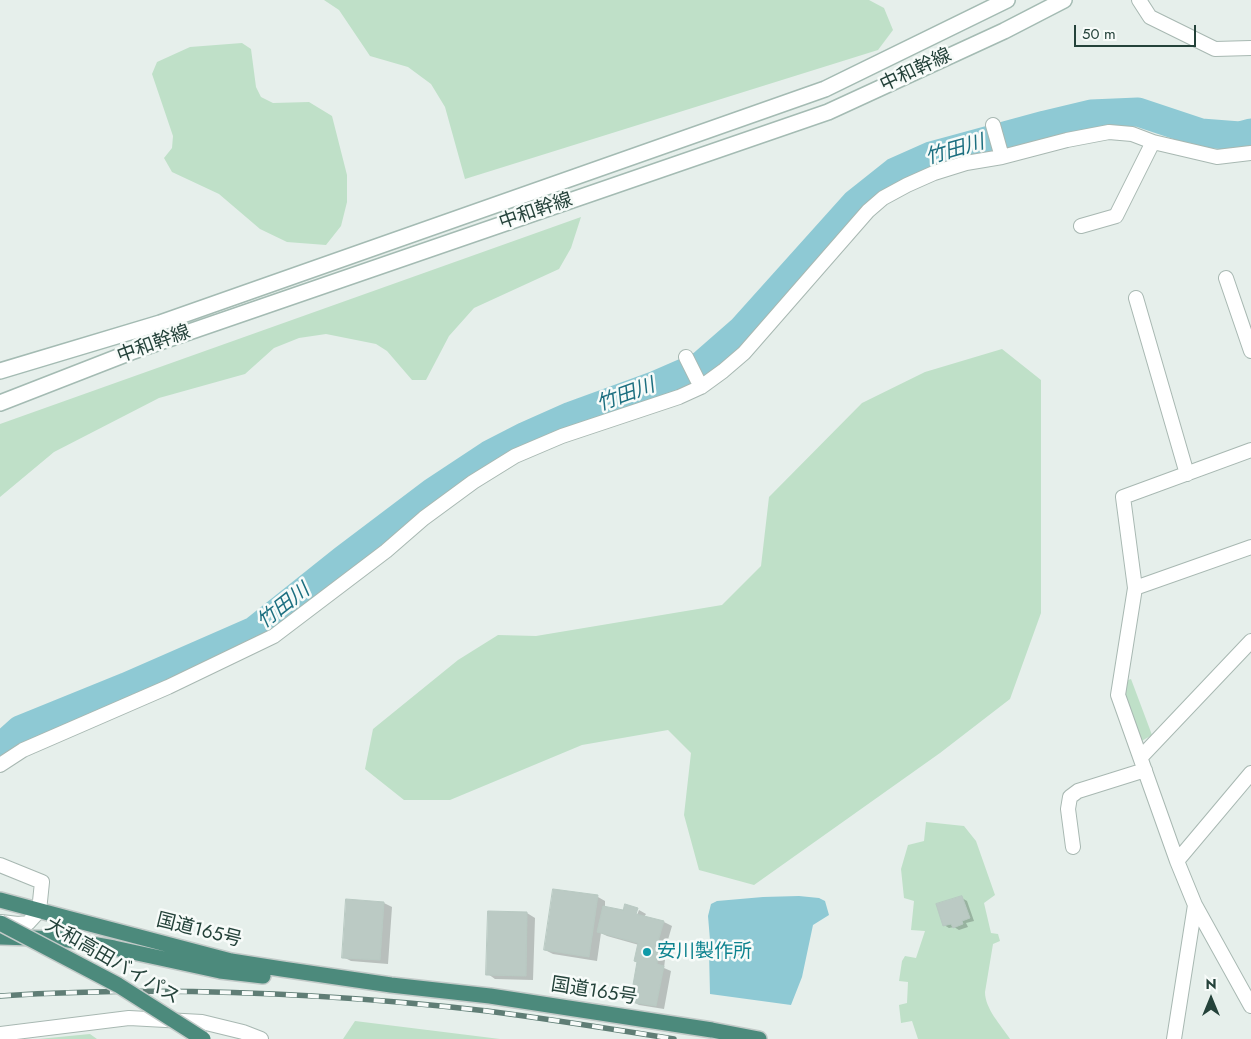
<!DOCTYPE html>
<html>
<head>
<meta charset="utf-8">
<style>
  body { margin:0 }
  #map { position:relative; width:1251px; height:1039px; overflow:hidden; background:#e6efeb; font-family:Jost,sans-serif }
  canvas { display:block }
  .north { position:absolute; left:1186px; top:974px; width:50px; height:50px; -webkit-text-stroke:4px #f7fbf9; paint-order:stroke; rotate:0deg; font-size:14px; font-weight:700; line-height:20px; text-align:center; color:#24423a }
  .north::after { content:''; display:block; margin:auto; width:18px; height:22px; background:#24423a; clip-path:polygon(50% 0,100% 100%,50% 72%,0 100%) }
  .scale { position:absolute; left:1074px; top:25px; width:122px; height:22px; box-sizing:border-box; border:2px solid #24423a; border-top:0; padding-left:6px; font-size:15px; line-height:18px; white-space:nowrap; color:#24423a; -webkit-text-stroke:4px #f7fbf9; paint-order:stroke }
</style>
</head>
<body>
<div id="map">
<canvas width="1251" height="1039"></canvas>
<div class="north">N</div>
<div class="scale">50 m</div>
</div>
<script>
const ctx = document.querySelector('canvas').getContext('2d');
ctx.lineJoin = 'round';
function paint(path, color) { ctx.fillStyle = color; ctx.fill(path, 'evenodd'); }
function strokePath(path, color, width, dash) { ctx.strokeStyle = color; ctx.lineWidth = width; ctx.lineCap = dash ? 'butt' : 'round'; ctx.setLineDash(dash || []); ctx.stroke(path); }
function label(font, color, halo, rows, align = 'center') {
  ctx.font = font + ' Jost,"Noto Sans JP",sans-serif'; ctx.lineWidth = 5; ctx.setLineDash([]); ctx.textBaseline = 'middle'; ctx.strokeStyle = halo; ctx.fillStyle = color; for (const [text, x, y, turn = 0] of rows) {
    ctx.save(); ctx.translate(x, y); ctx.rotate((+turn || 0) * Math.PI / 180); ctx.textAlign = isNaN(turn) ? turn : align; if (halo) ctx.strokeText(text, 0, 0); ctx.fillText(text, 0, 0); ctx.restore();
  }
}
const green = new Path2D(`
  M324 0H869L884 8 893 30 878 50 465 179 445 107 431 84 408 67 370 56 339 10Z
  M242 43 251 49 256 87 261 97 273 103 309 102 332 116 347 175V202L341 226 326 245 287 242 260 229 219 194 172 172 164 158 172 148 173 136 152 74 157 62 190 47Z
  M581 217 571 248 559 269 474 308 449 336 426 380H412L387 351 376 344 326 334 299 338 274 348 245 374 159 398 54 452 0 497V424Z
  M1002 349 1041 380V613L1010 699 940 753 754 885 699 870 684 815 691 753 668 730 582 745 450 800H404L365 769 373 729 458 660 498 635 536 636 722 605 761 566 769 497 862 403 925 372Z
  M1131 679 1152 735 1140 742 1118 695 1125 681Z
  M926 822 964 826 976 841 995 895 984 903 991 933 998 934 1000 941 993 944 985 992C985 1009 1001 1025 1010 1039H918L912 1021 901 1023 899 1005 907 1003 908 982 899 981 902 961 905 956 916 958 925 931 911 930 914 901 904 898 901 869 908 845 924 841Z
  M355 1021 500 1039H343Z
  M90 1034 97 1039H38Z`);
const water = new Path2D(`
  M799 896 819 898 825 901 829 915 813 925 802 977 791 1005 710 994 709 952 710 940 708 916 711 904 717 901 763 897Z`);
const shadow = new Path2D(`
  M598 897 605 901V907L633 919 635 920 639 910 646 914 644 917 664 922 672 926 667 943 664 968 671 971 664 1009 639 1005 631 1001 638 962 639 945 607 936 601 933 597 961 553 954 545 950Z
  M962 898 967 901 974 921 966 923 968 927 959 930 954 927 949 928 944 925Z
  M384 903 392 907 388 964 351 961 343 957Z
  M489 912 527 913 535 918 533 980 495 979 488 974Z`);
const river = new Path2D(`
  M0 748 20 730 126 687 254 631 343 560 433 492 489 455 526 436 571 416 656 385 702 365 742 330 856 203 895 172 931 156 1045 125 1091 114 1138 112 1201 133 1240 136 1251 133`);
const building = new Path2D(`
  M553 889 598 895 589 957 544 950Z
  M962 896 970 918 962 921 963 924 953 928 951 924 943 926 936 904Z
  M346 899 384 902 380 960 342 958Z
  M625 904 638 908 636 914 664 921 659 938 657 964 664 966 656 1006 630 1002 637 962 634 961 638 943 597 932 603 906 623 910Z
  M488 911 527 912 526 976 486 975Z`);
const minor = new Path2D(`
  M1139 0 1150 17 1215 49 1251 48
  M993 125 1002 157
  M1081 226 1116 216 1153 142
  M1226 278 1251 351
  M1136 298 1187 474
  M686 357 701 387
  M1135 588 1251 547
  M1141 757 1251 641
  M0 765 23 750 168 687 274 636 386 551 424 518 473 482 515 456 562 436 679 397 701 387 723 371 744 353 868 211 883 198 907 185 934 173 966 163 1002 157 1067 140 1109 132 1132 134 1153 142 1217 157 1251 153
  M1073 847 1068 809 1070 797 1078 791 1145 770
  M1177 861 1251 773
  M0 865 42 882 39 911 28 923 18 924 1 922
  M1195 905 1177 861 1118 695 1135 588 1123 497 1251 450
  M0 1034 129 1018 202 1022 243 1032 261 1039
  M1174 1039 1195 905 1251 1006`);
const secondary = new Path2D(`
  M0 371 160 323 825 89 1007 0
  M0 403 131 352 828 112 1004 31 1064 0`);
const trunk = new Path2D(`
  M0 900 67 918 231 961 282 969 391 985 490 996 712 1030 759 1039
  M0 937 63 939 114 948 220 971 263 976`);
const rail = new Path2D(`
  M0 996C161 986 327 993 487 1011 549 1019 612 1029 674 1039`);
const trunkBridge = new Path2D(`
  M0 923 118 985 203 1039`);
const markers = [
  [647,952,5,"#0f9aa8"]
];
const streetNames = [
  ["中和幹線",916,71,-25],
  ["中和幹線",536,212,-19],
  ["中和幹線",154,345,-20],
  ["国道165号",199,931,14],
  ["大和高田バイパス",112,962,30],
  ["国道165号",594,992,9]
];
const cultureNames = [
  ["安川製作所",657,952]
];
const waterNames = [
  ["竹田川",955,151,-16],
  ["竹田川",626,396,-20],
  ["竹田川",284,607,-38]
];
paint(green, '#bfe0c8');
paint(water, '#8ec9d4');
paint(shadow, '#0003');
strokePath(river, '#8ec9d4', 29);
paint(building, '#bbcac4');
strokePath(building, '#b8c9c2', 1);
strokePath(minor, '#a8b8b2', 16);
strokePath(secondary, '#a4bbb3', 18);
strokePath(trunk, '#c2cac8', 18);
strokePath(minor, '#fff', 14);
strokePath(secondary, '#fff', 15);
strokePath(trunk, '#4c8a7c', 15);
strokePath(rail, '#5f7d75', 5.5);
strokePath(rail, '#f7fbf9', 4, [11]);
strokePath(trunkBridge, '#c2cac8', 18, []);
strokePath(trunkBridge, '#4c8a7c', 15);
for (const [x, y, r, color] of markers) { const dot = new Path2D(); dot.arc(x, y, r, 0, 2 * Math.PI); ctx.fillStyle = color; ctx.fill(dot); strokePath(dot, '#f7fbf9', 2); }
label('19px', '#24423a', '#f7fbf9', streetNames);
label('19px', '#0d838f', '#f7fbf9', cultureNames, 'left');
label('italic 20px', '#1c6f80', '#f7fbf9', waterNames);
</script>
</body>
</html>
